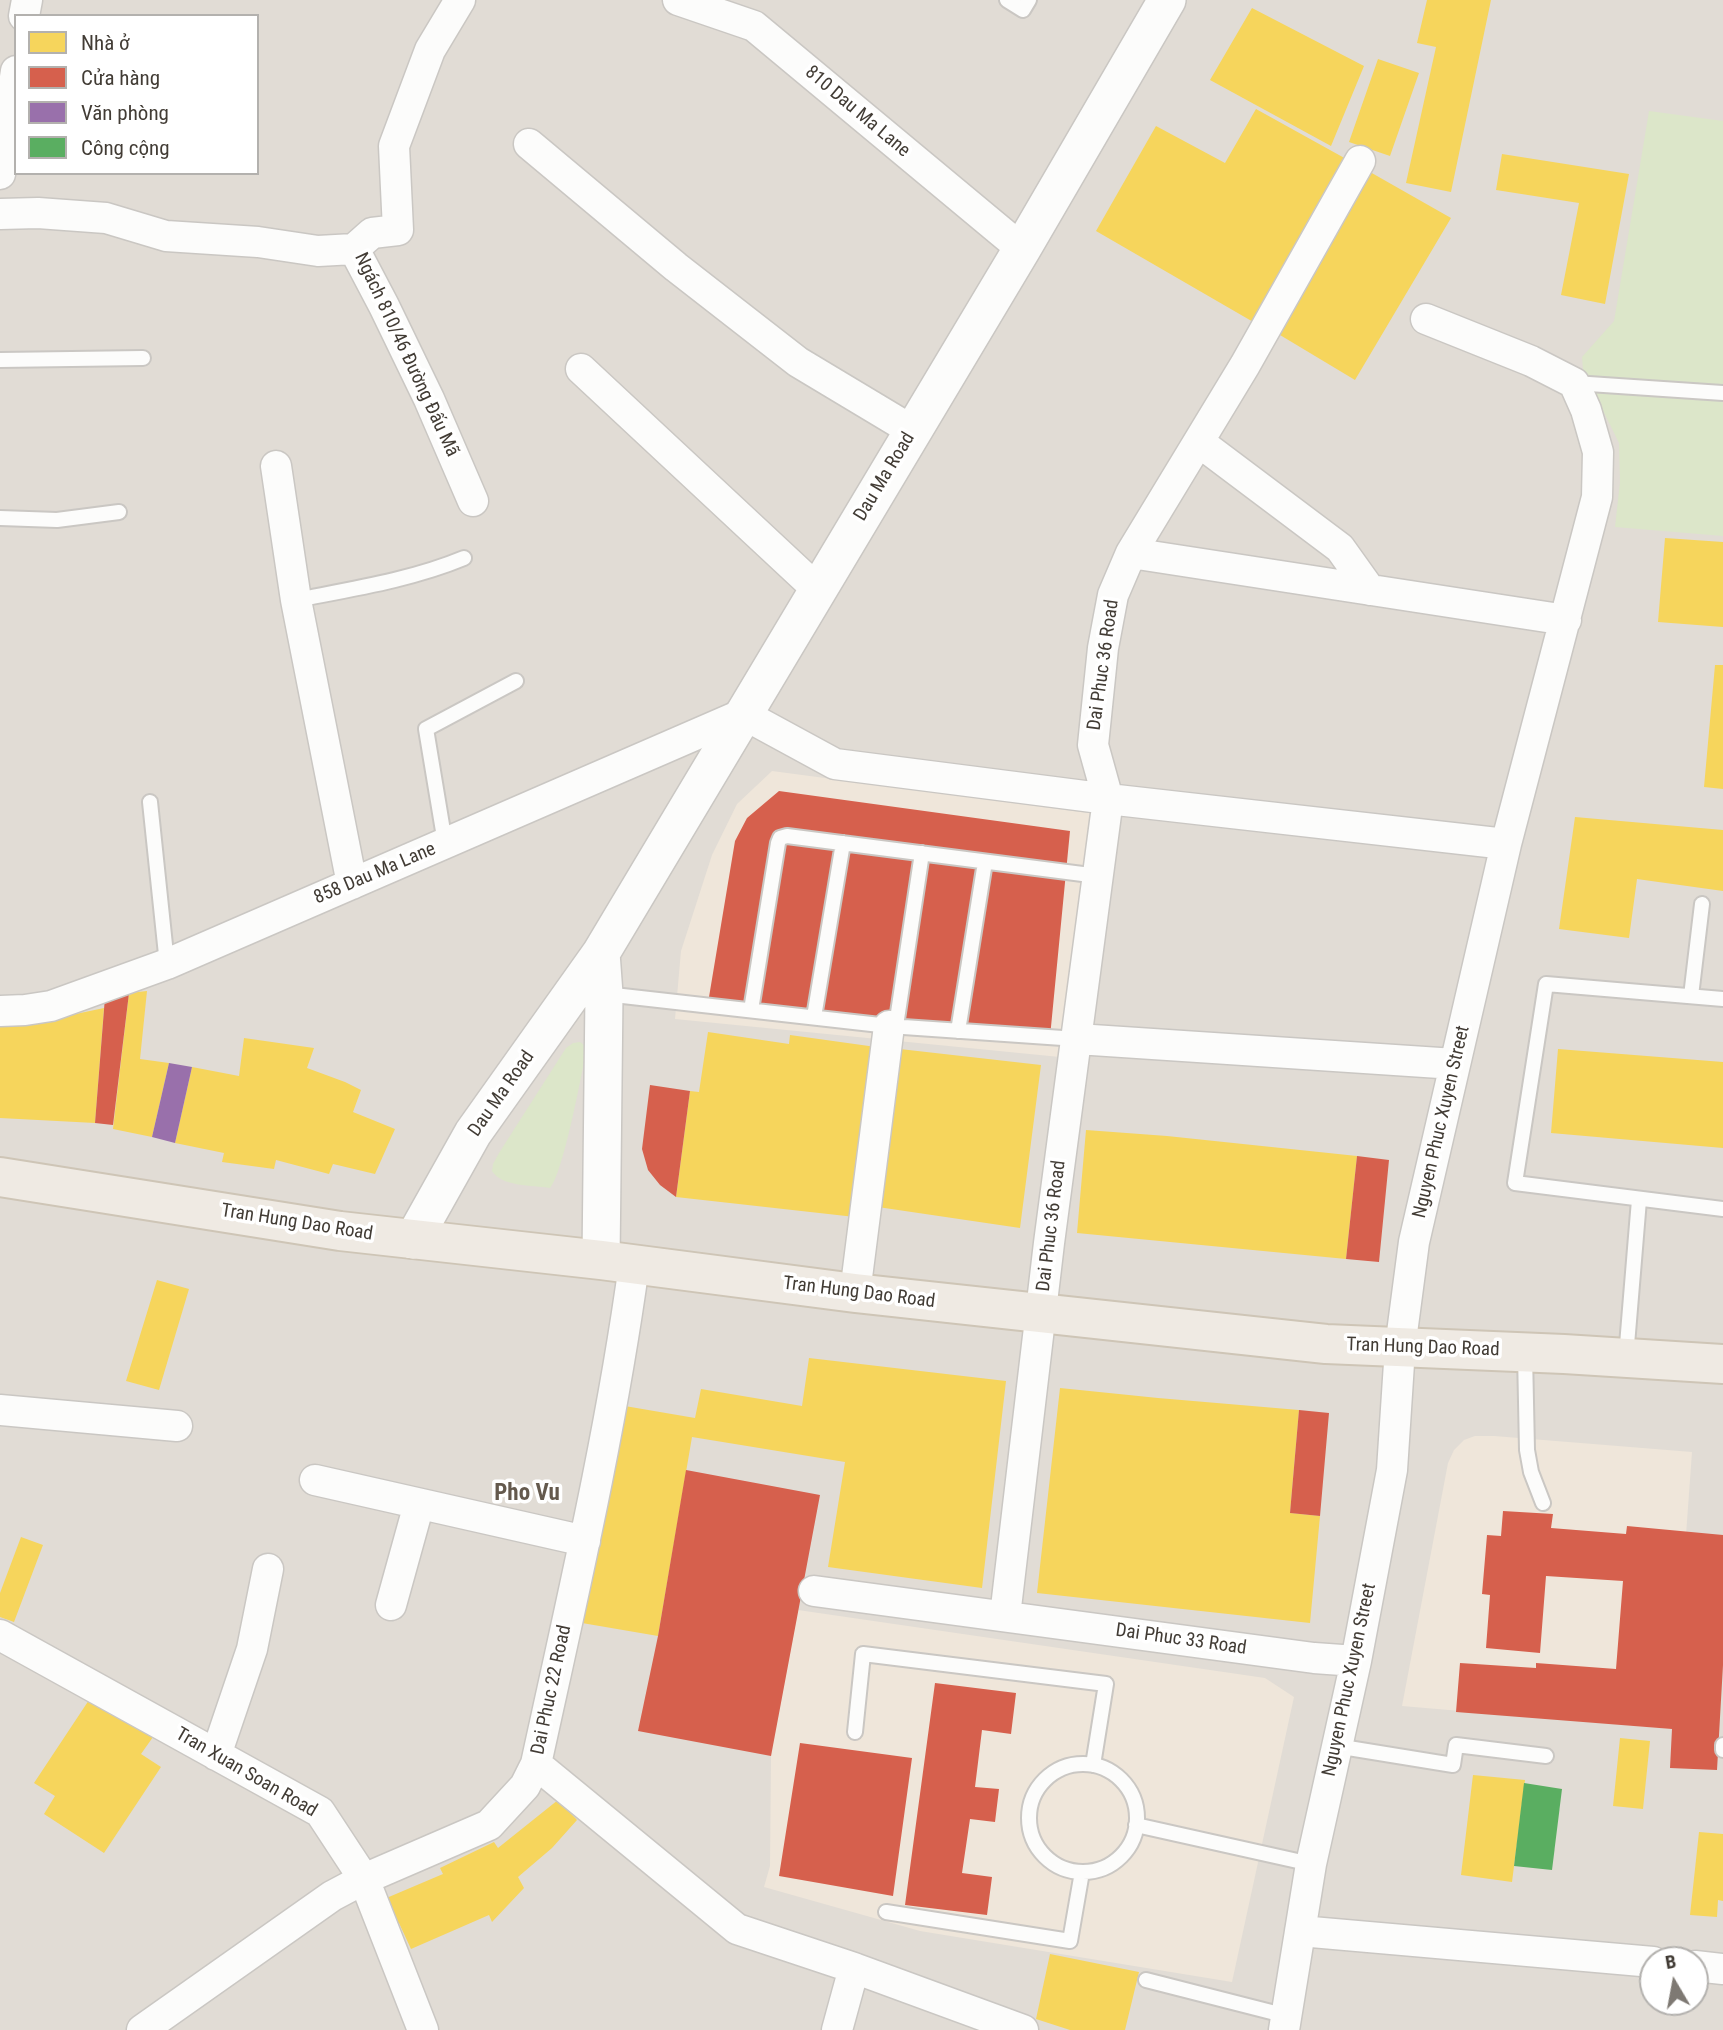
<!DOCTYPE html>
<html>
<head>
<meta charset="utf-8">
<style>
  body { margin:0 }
  #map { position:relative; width:1723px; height:2030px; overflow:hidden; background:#edebe7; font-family:"Roboto Condensed",sans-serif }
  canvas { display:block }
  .legend { position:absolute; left:14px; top:14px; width:245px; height:161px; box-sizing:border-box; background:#fff; border:2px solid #b3b1ae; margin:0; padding:9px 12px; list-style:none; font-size:21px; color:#423c35 }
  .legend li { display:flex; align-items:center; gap:14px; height:35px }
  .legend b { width:35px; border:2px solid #b3b1ae }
  .north { position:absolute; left:1639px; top:1946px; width:70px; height:70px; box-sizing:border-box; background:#fff; border:2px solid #b3b1ae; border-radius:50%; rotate:350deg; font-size:19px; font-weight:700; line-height:28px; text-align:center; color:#423c35 }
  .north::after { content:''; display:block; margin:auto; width:24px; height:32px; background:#7e7973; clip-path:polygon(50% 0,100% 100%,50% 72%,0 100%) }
</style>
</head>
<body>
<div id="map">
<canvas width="1723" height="2030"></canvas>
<ul class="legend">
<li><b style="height:19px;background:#f6d55c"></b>Nhà ở</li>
<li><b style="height:19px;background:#d6604d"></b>Cửa hàng</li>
<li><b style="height:19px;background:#9970ab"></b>Văn phòng</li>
<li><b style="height:19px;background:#5aae61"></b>Công cộng</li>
</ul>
<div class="north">B</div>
</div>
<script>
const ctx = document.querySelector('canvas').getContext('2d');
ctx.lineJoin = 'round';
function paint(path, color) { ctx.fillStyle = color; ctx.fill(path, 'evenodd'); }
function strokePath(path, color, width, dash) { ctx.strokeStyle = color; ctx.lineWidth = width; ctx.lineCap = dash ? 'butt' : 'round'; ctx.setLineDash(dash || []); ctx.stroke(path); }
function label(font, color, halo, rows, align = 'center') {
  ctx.font = font + ' "Roboto Condensed",sans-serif'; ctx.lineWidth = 7; ctx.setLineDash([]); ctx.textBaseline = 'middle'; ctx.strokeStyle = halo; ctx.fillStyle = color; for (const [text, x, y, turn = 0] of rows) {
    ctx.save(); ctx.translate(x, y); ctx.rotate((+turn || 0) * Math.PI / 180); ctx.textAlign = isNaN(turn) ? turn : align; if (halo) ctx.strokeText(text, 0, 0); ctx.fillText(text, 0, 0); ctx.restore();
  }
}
const residential = new Path2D(`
  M0 0H1723V2030H0ZM16 16H257V173H16ZM1653 1960H1695V2002H1653Z`);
const commercial = new Path2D(`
  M772 771 1096 814 1070 1058 675 1019 681 951 712 855 737 804Z
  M1475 1436H1494L1692 1452 1672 1729 1402 1706 1448 1463 1454 1450 1464 1440Z
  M798 1610 1265 1678 1294 1697 1232 1982 920 1931 764 1887 770 1866 771 1756Z`);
const green = new Path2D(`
  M1649 111 1723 121V536L1615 527 1620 482 1619 443 1583 370 1582 357 1614 321Z
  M580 1042 584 1045 586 1052C581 1077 563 1174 550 1188 532 1185 502 1187 492 1171L493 1164 499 1153 566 1048 573 1043Z`);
const homes = new Path2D(`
  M1427 0H1491L1451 192 1406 183 1436 47 1417 43Z
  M1252 8 1364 66 1331 146 1210 80Z
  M1378 59 1419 73 1390 156 1349 142Z
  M1256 109 1348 160 1255 323 1096 231 1156 126 1225 163Z
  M1502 154 1629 174 1605 304 1561 295 1579 203 1496 190Z
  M1370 172 1451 218 1355 380 1275 332Z
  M1665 538 1723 542V627L1658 622Z
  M1715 665H1723V789L1704 787Z
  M1575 817 1723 830V891L1637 879 1629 938 1559 929Z
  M147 991 140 1059 169 1063 152 1137 113 1129 129 993Z
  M104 1008 95 1123 0 1118V1022L52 1019Z
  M708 1032 789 1044 790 1035 876 1047 855 1217 676 1197 690 1091 699 1092Z
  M244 1038 314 1048 307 1068 345 1082 361 1090 353 1112 395 1129 375 1174 333 1164 329 1174 276 1160 274 1169 222 1162 224 1153 175 1143 192 1067 239 1076Z
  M891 1048 1041 1065 1020 1228 871 1206Z
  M1558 1049 1723 1062V1148L1551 1133Z
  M1086 1130 1167 1136 1357 1156 1346 1259 1077 1233Z
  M157 1280 189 1289 159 1390 126 1381Z
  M809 1358 1006 1381 982 1588 828 1567 845 1462 692 1437 658 1636 582 1623 619 1405 695 1418 701 1389 802 1406Z
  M1060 1388 1158 1398 1299 1410 1290 1513 1320 1516 1310 1623 1037 1593Z
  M21 1537 43 1545 14 1622 0 1617V1593Z
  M91 1697 153 1737 141 1754 161 1767 104 1853 44 1814 55 1796 34 1783Z
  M1620 1738 1650 1741 1643 1809 1613 1806Z
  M1473 1775 1525 1780 1512 1882 1461 1875Z
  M558 1800 577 1820 552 1848 518 1877 524 1888 492 1922 489 1915 411 1949 399 1923 388 1928 377 1902 443 1874 440 1868 494 1842 498 1848Z
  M1699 1832 1723 1834V1901L1718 1900 1717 1917 1690 1915Z
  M1050 1954 1139 1972 1125 2030H1070L1036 2019Z`);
const shops = new Path2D(`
  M779 791 1070 831 1050 1037 708 1003 735 841 747 818Z
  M129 993 113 1125 95 1123 105 997Z
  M650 1085 690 1091 676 1197 660 1185 648 1170 642 1149Z
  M1357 1156 1389 1160 1379 1262 1346 1259Z
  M1299 1410 1329 1413 1320 1516 1290 1513Z
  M686 1470 820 1495 771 1756 638 1731 658 1636Z
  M1503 1511 1553 1514 1551 1528 1626 1534 1627 1526 1723 1535V1665L1717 1770 1670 1768 1672 1729 1456 1712 1460 1663 1536 1668V1663L1616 1669 1623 1581 1546 1576 1540 1653 1486 1648 1490 1595 1482 1594 1487 1535 1501 1536Z
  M935 1683 1016 1693 1011 1734 982 1730 975 1787 999 1789 995 1822 970 1819 962 1873 992 1877 987 1915 905 1905Z
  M800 1743 912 1758 893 1896 779 1876Z`);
const offices = new Path2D(`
  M169 1063 192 1067 175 1143 152 1137Z`);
const public = new Path2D(`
  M1524 1783 1562 1789 1552 1870 1514 1866Z`);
const service = new Path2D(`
  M1007 0 1023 10 1029 0
  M0 360 143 358
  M1574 383 1723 393
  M0 518 57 520 119 512
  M296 600C352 589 411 580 464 558
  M150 802 167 964
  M445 843 426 729 516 681
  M605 994 889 1026 1077 1039
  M1691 996 1702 904
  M1723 999 1546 984 1515 1183 1723 1209
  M751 1010 778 843 780 838 787 836 1098 876
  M814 1017 843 843
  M896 1026 922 853
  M958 1031 985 862
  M1525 1354 1527 1450 1531 1472 1543 1503
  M1626 1357 1639 1200
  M855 1732 863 1654 1106 1684 1093 1765
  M1723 1745V1750
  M1336 1746 1453 1765 1456 1745 1546 1756
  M1029 1818a54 54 0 1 1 108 0a54 54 0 1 1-108 0Z
  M1136 1825 1311 1864
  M886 1912 1070 1941 1082 1872
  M1146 1980 1287 2016`);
const minor = new Path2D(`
  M460 0 430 50 394 146 398 230 372 233 354 249 384 306 429 399 473 501
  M678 0 754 26 1022 249
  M24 16 27 0
  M529 144 676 267 798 362 913 431
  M0 174 16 71
  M0 214 38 213 106 218 166 236 258 242 318 251 354 249
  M581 369 818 590
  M1199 442 1340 548 1370 590
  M276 466 296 600 352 884
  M1131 553 1566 620
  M0 1011 25 1010 51 1006 167 964 743 714 835 764 1108 799 1506 844
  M1077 1039 1455 1064
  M855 1293 889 1026
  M0 1410 177 1426
  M315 1480 585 1541
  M814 1591 1314 1658 1356 1661
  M391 1605 419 1504
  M1005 1616 1049 1243 1108 799 1093 745 1103 648 1113 595 1131 553 1245 365 1360 161
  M0 1635 320 1812 364 1879 423 2030
  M216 1755 252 1649 268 1569
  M536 1764 737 1929 854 1968 1023 2030
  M1300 1931 1653 1962
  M1695 1966 1723 1969
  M142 2030 332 1896 364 1879 489 1825 525 1786 536 1764C572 1599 611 1433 634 1265
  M837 2030 854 1968
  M1284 2030 1311 1864 1356 1661 1392 1470 1400 1348 1414 1242 1506 844 1597 497 1598 452 1586 410 1574 383 1531 361 1426 319`);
const tertiary = new Path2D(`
  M413 1240 473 1133 601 953 1022 249 1167 0
  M601 1260 604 994 601 953`);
const primary = new Path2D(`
  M0 1177 340 1231 601 1260 855 1293 1326 1344 1564 1354 1723 1364`);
const streetNames = [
  ["810 Dau Ma Lane",857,112,40],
  ["Ngách 810/46 Đường Đấu Mã",406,355,65],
  ["Dau Ma Road",885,477,-59],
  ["Dai Phuc 36 Road",1104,665,-82],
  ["858 Dau Ma Lane",375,874,-23],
  ["Dau Ma Road",502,1094,-55],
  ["Nguyen Phuc Xuyen Street",1442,1122,-77],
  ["Tran Hung Dao Road",297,1223,9],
  ["Dai Phuc 36 Road",1052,1226,-83],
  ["Tran Hung Dao Road",859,1293,7],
  ["Tran Hung Dao Road",1423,1348,2],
  ["Dai Phuc 33 Road",1181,1640,8],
  ["Nguyen Phuc Xuyen Street",1350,1680,-78],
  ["Dai Phuc 22 Road",552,1690,-78],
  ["Tran Xuan Soan Road",246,1773,30]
];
const quarterNames = [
  ["Pho Vu",527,1494]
];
paint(residential, '#e1dcd5');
paint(commercial, '#efe6da');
paint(green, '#dce6c9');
paint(homes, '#f6d55c');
paint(shops, '#d6604d');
paint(offices, '#9970ab');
paint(public, '#5aae61');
strokePath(service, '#cac7c3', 18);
strokePath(minor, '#cac7c3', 33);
strokePath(tertiary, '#cac7c3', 40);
strokePath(primary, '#cec5b6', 42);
strokePath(service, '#fcfcfb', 14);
strokePath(minor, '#fcfcfb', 30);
strokePath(tertiary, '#fcfcfb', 37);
strokePath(primary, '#efeae3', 38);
label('19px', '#423c35', '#fff', streetNames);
label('bold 23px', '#64594d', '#fff', quarterNames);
</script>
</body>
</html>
